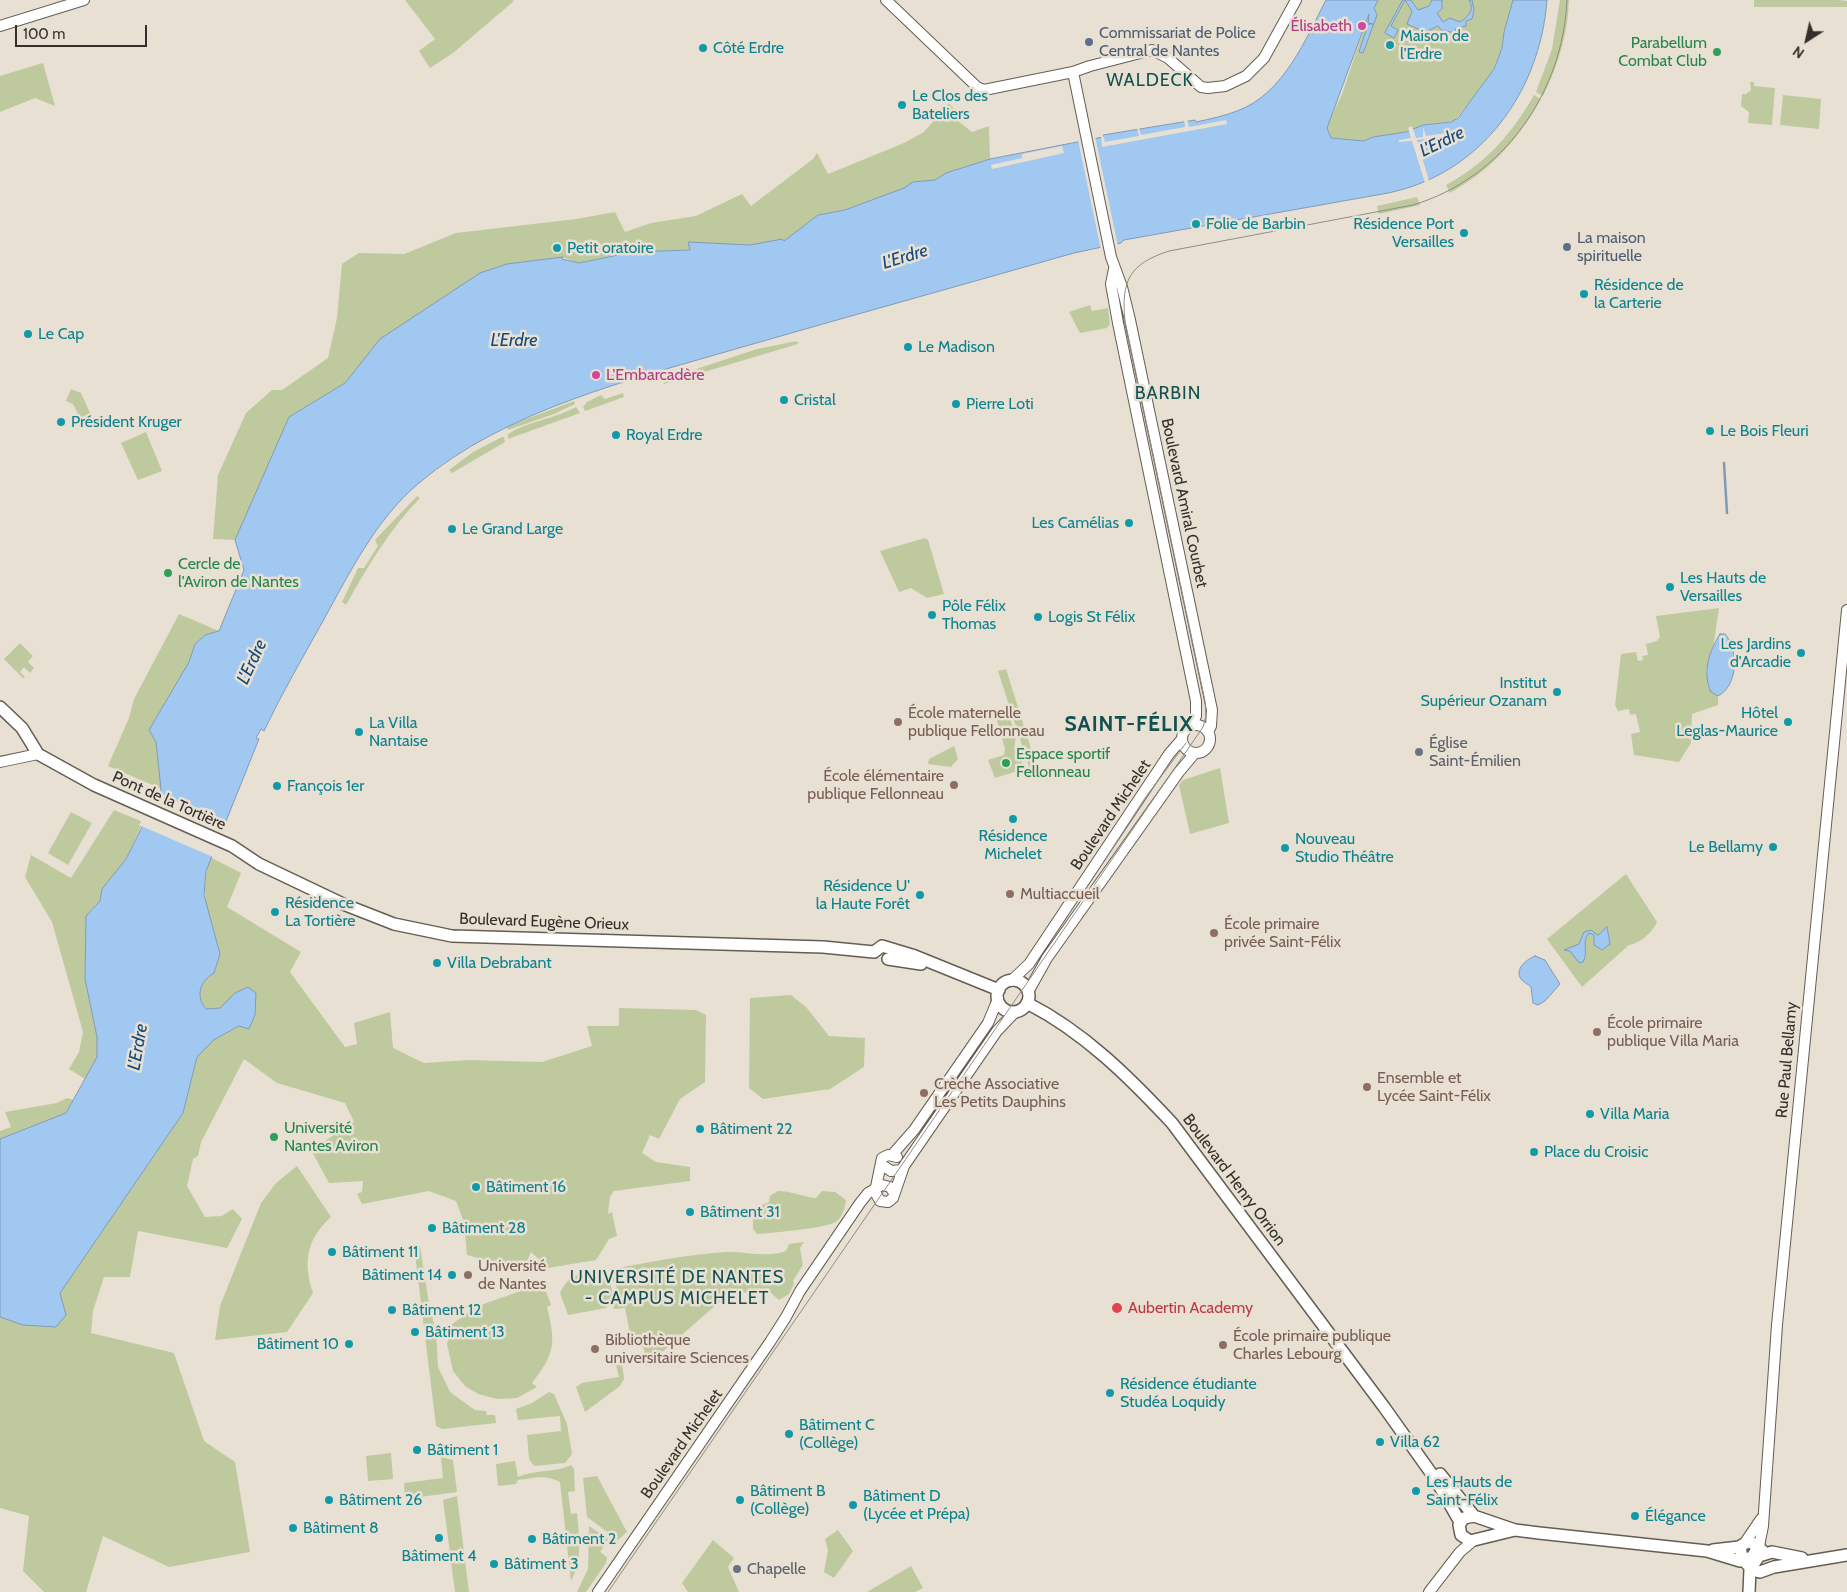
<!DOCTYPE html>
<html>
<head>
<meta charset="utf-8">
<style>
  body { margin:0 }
  #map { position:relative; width:1847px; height:1592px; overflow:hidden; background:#e8e0d3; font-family:Cabin,sans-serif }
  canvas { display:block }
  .north { position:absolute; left:1782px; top:15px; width:50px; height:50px; -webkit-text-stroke:4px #e8e0d3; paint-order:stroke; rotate:215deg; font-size:14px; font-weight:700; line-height:20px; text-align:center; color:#33302b }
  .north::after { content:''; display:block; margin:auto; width:18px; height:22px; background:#33302b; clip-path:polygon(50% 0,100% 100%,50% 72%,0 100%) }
  .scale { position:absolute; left:15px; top:25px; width:132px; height:22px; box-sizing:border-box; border:2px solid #33302b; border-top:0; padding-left:6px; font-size:15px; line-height:18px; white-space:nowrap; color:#33302b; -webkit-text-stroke:4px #e8e0d3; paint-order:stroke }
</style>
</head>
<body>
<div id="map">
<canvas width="1847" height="1592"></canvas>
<div class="north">N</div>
<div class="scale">100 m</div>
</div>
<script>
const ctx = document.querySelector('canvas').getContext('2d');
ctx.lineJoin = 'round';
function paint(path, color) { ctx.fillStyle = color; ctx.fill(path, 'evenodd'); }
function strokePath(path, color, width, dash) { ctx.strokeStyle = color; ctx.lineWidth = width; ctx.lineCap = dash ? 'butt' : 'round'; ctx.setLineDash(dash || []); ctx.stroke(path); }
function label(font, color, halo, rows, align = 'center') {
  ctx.font = font + ' Cabin,sans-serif'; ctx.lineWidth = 5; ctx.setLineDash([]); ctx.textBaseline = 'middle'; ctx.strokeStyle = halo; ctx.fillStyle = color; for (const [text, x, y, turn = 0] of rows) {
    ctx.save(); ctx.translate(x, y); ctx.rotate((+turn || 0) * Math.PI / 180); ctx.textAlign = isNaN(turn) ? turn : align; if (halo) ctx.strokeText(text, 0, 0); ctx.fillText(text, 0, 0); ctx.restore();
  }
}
const green = new Path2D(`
  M405 0H512L514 1 453 53 430 68 419 51 435 39Z
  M1378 0H1513L1504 32 1502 48 1490 77 1454 121 1423 125 1406 132 1373 137 1364 141 1331 138 1327 128 1329 121 1342 94 1369 14 1373 24 1377 15 1374 8Z
  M1560 0H1569C1568 33 1558 66 1543 96L1536 92 1552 49Z
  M1754 0H1839L1847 1V7H1754Z
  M43 63 55 106 35 98 0 112V76Z
  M1750 82H1754V86L1775 88 1772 125 1748 123 1749 112 1741 106 1742 94H1746L1751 90Z
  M1534 95 1541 99C1518 140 1491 170 1450 193L1446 185C1485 164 1512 134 1534 95Z
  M1783 95 1821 99 1819 129 1780 125Z
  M949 103 954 109 953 110 958 121 972 132 989 126 990 159 986 162 960 168 935 180 913 182 914 185 845 210 818 215 784 242 782 240 750 245 688 242 691 250 633 252 578 263 562 257 507 264 380 339 345 383 289 417 235 540 213 539 218 475 246 413 272 390H282L328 358 337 318 342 264 359 253 404 254 456 233 576 219 615 212 625 232 651 223 696 216 742 194 751 206 813 159 817 153 828 174 904 143 924 132Z
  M1417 197 1420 205 1379 214 1377 206Z
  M1090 305 1092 311 1108 308 1110 324 1107 328 1080 333 1069 312Z
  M797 341 798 344 664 384 663 380 757 349Z
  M71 389 81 393 90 413 80 418 73 404 66 401Z
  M623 393 624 397 585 411 583 407 587 402 601 395 605 399Z
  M574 401 575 404 554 414 508 430 507 427 516 423Z
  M576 407 580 413 508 439V434C528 421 554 419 576 407Z
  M146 432 162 471 138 480 121 443Z
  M502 437H504L505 442 452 473 449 470 473 452Z
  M417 496 420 498C389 530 368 566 346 605L342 602 344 598 358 568H364L378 546 375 540Z
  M925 538 928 540 944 594 927 598 911 588 899 592 880 551Z
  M1719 608 1714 642 1706 671 1711 692 1718 696V705L1692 714 1691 743 1679 762 1634 755 1631 734 1640 732 1636 714 1630 715 1629 709 1618 711 1615 705 1621 654 1636 652 1638 661 1643 660 1642 656 1648 655 1646 644 1657 641 1660 637 1656 616Z
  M179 614 219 631 205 635 195 644 189 662 149 730 156 742 162 789 108 766 129 718 134 699Z
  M20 643 33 656 28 662 34 668 30 673 24 667 20 672 25 677 23 678 4 659Z
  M1006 669 1037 768 1030 770 998 671Z
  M994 711 1010 719 1016 736 1014 749 1018 750 1024 769 995 778 988 760 1004 755 1005 749Z
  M954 746 958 759 951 767 928 764 929 759Z
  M1220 768 1229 823 1190 834 1179 785 1183 780Z
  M114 810 143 822 126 859 102 889 100 901 86 916 85 979 97 1037V1057L85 1079 69 1069 79 1052 83 1032 52 922 25 877 31 855 71 878Z
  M71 812 92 823 68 865 48 853Z
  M210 857 241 873 227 907 301 952 290 972 345 1047 357 1044 354 1023 390 1012 393 1048 424 1063 469 1060 542 1062 592 1046 587 1026H619V1008L696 1010 706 1015 705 1082 680 1099 659 1139 650 1135 642 1153 656 1162 690 1167V1181L614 1191 610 1197 608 1214 612 1212 617 1236 609 1239 596 1260 548 1268 531 1252 523 1270 467 1255 464 1222 456 1201 429 1191 362 1204 357 1194 362 1192 363 1181 329 1183 311 1150 354 1122 345 1103 277 1083 244 1059 201 1142 198 1156 193 1159 187 1186 205 1217 222 1216 233 1209 242 1219 227 1248 138 1231 130 1277H104L93 1311 91 1333 174 1353 204 1441 235 1462 250 1552 169 1567 103 1536 86 1592H44L23 1571 29 1516 0 1508V1317L66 1315 60 1293 183 1113 197 1057 215 1039 239 1026 249 1029 235 993 220 1008 206 1009C195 996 200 981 214 973 224 948 216 942 209 918 203 898 204 877 210 857Z
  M1626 874 1657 922C1652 933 1640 943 1629 945L1582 987 1547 939Z
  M791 995 806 1007 829 1036 865 1038 864 1067 830 1089 763 1099 749 1088 750 998Z
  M67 1098 74 1100 66 1113 0 1139V1131L11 1127 5 1112 57 1103Z
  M297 1166 331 1217C306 1240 303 1262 313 1293L287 1332 215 1340 220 1306 261 1203 276 1183Z
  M778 1191C792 1191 803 1197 816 1198L822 1191 835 1192 846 1200C845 1207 843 1216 837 1221 830 1228 771 1233 757 1234L753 1229V1209L769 1202 770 1196Z
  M804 1242 800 1248 803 1265 793 1281 794 1284 789 1294 779 1300 770 1292 756 1295 738 1291 724 1298 646 1366 644 1349 630 1333 625 1308 613 1309C620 1297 620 1290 612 1279L615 1269C651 1261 688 1255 725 1252 746 1251 767 1258 786 1251L789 1244Z
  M414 1246H420L430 1310 436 1330 438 1367 450 1392 475 1410 486 1411 487 1415H495L496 1423 442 1429 436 1426Z
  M597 1270 611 1286 613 1294 606 1308 568 1315 560 1293C568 1275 579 1274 597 1270Z
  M532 1287 546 1292 551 1305 547 1307C556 1344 555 1353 532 1383L537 1387 517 1398 497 1399 478 1394 465 1386 453 1371 447 1344 452 1324 478 1306Z
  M622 1364 624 1379 620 1386 585 1412 576 1387 582 1383 619 1377 616 1365Z
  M549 1392 554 1394 567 1424 572 1454 565 1463 534 1466 529 1459 527 1435 561 1431 560 1416 518 1420 516 1409 532 1403Z
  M391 1453 393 1479 368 1481 366 1456Z
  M441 1457 453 1460 457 1492 405 1499 404 1483 443 1478Z
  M515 1461 518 1477C537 1469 554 1473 571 1465L574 1469 575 1491 568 1492 571 1514 577 1513C579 1536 583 1560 571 1581L560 1482C544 1474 535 1478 518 1480L516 1484 498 1486 496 1464Z
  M597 1476 627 1532 618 1540 587 1517 583 1478Z
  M457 1496 469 1592H455L443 1500Z
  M589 1526 608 1539 600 1552 607 1557 606 1563 586 1592H577L588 1569Z
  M838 1530 853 1551 834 1578 824 1572 828 1550 825 1539Z
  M713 1540 734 1558 728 1567 739 1592H688L682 1583Z
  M911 1566 923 1588 915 1592H867Z`);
const water = new Path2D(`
  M1326 0H1378L1374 8 1377 15 1363 53 1359 52 1368 24H1373L1368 23 1369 14 1327 128 1331 138 1364 141 1373 137 1406 132 1423 125 1451 122 1458 118 1494 69 1502 48 1504 32 1513 0H1547C1540 92 1481 174 1388 193L1124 240 1121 243 1074 253C962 285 850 316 739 348 633 379 505 410 419 483 376 519 350 572 323 621 303 657 282 693 264 731L261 729 256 738 259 739 206 871 204 895 220 954 214 973C200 981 195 996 206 1009L220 1008 235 993 248 987 256 993 255 1015 249 1029 239 1026 215 1039 197 1057 183 1113 60 1293 66 1315 56 1327 23 1325 0 1317V1139L66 1113 97 1057V1037L85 979 86 916 100 901 102 889 126 859 161 789 156 742 149 730 189 662 195 644 205 635 219 631 244 570 235 540 289 417 345 383 380 339 480 273 507 264 563 257 562 259 579 263 633 252 690 250 688 242 750 245 782 239 784 241 818 215 845 210 904 188 913 182 935 180 946 173 990 159 1103 137V135L1195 120 1196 122C1210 119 1224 116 1237 111 1284 94 1306 38 1326 0Z
  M1403 0H1411L1418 10 1429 6 1432 0H1442V9L1437 13 1443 22 1450 18 1460 22C1468 17 1475 10 1469 0H1472L1474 10 1472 19 1466 21V26L1456 28 1455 33 1441 30 1438 26 1425 32 1407 24 1412 11 1405 0 1391 26 1398 30 1394 38 1385 33Z
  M1720 634H1725C1739 650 1738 686 1718 696L1711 692C1702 673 1709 651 1720 634Z
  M1607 927 1610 944 1602 950 1594 945V935L1589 933C1581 941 1589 952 1583 962L1579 963 1570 951 1564 950 1579 944 1584 932 1591 930 1598 935Z
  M1535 956 1545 960 1560 984 1545 1001 1538 1005 1533 1003 1531 987C1528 984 1523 982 1521 979 1514 969 1527 959 1535 956Z`);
const pier = new Path2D(`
  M1187 119 1189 127 1226 120 1227 124 1102 147 1101 136 1103 135 1105 142 1139 136 1137 128H1139L1141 135 1185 127 1184 120Z
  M1412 126 1416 138 1423 137V127L1426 136 1447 133 1448 136 1417 140 1429 181 1425 183 1412 141 1399 142V140L1411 138 1408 128Z
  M1095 136 1118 246 1101 250 1078 140Z
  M1062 146 1064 153 992 169 991 165 1022 158V154Z
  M157 793 228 822 213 857 139 825Z`);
const stream = new Path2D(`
  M1724 463 1727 513`);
const secondary = new Path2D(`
  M886 0 977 87 984 90 1073 72 1090 66 1152 50 1168 58 1201 87 1208 88 1225 86 1246 76 1264 58 1296 0
  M0 26 84 0
  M1073 72 1111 257 1122 287 1130 320 1212 710 1211 726 1208 732
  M1114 269 1111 284 1118 323 1196 701V716L1191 726
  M1182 739a14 14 0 1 1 28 0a14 14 0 1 1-28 0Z
  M0 762 38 754
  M1011 981 1029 964 1169 754 1182 739
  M1028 992 1047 958 1179 772 1195 753
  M892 1155 914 1130 988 1023 998 999
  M882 1165 891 1171 902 1170
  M876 1187 882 1158 888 1155 897 1157
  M874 1190 880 1201 888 1202 893 1198 904 1166 997 1031 1015 1012
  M1746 1541 1761 1519
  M1759 1546 1763 1526 1777 1325 1847 610
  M598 1592 770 1342 786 1317 800 1291 860 1203 868 1193 882 1185 890 1187 894 1193
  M1429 1592 1460 1552 1474 1540`);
const primary = new Path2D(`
  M0 707 22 728 38 754 94 785 232 846 259 864 343 904 394 924 452 936 823 947 874 952
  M874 952 882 946 915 956 999 990
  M888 959 921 964
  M997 996a16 16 0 1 1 32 0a16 16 0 1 1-32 0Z
  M1027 1003C1084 1032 1129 1077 1172 1123L1384 1407 1436 1480 1460 1522
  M1440 1474 1474 1516
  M1515 1530 1470 1541 1461 1535 1459 1525 1464 1518 1474 1516 1515 1530 1539 1533 1707 1551 1740 1561 1752 1557 1759 1546
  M1741 1546C1739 1557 1749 1570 1760 1572L1774 1567 1847 1555
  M1713 1550 1739 1547 1749 1541 1763 1551
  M1749 1592 1750 1569 1759 1556 1772 1552 1802 1558`);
const tram = new Path2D(`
  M1106 858 1145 798 1186 743
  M608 1592 1203 727 1206 716 1205 701 1125 321C1121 281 1129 264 1169 251L1413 205C1503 178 1563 93 1567 0`);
const markers = [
  [1362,26,5,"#d1479c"],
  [1089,42,5,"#5c6f8a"],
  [1390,45,5,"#0f9aa8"],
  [703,48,5,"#0f9aa8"],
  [1717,52,5,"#2e9e5b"],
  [902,105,5,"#0f9aa8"],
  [1196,224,5,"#0f9aa8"],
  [1464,233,5,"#0f9aa8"],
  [1567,247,5,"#5c6f8a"],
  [557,248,5,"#0f9aa8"],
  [1584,294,5,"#0f9aa8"],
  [28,334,5,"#0f9aa8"],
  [908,347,5,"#0f9aa8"],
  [596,375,5,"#d1479c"],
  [784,400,5,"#0f9aa8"],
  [956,404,5,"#0f9aa8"],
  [61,422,5,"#0f9aa8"],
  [1710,431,5,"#0f9aa8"],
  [616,435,5,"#0f9aa8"],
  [1129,523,5,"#0f9aa8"],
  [452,529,5,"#0f9aa8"],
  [168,573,5,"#2e9e5b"],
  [1670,587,5,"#0f9aa8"],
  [932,615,5,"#0f9aa8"],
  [1038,617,5,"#0f9aa8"],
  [1801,653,5,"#0f9aa8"],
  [1557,692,5,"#0f9aa8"],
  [898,722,5,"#8d6e63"],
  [1788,722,5,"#0f9aa8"],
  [359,732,5,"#0f9aa8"],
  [1419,752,5,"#6b7280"],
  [1006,763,5,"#2e9e5b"],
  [954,785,5,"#8d6e63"],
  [277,786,5,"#0f9aa8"],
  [1013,819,5,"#0f9aa8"],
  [1773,847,5,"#0f9aa8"],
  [1285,848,5,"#0f9aa8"],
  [1010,894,5,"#8d6e63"],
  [920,895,5,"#0f9aa8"],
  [275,912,5,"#0f9aa8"],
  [1214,933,5,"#8d6e63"],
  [437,963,5,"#0f9aa8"],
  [1597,1032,5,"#8d6e63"],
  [1367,1087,5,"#8d6e63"],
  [924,1093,5,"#8d6e63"],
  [1590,1114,5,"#0f9aa8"],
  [700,1129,5,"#0f9aa8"],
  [274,1137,5,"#2e9e5b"],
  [1534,1152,5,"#0f9aa8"],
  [476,1187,5,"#0f9aa8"],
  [690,1212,5,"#0f9aa8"],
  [432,1228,5,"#0f9aa8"],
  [332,1252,5,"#0f9aa8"],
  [452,1275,5,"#0f9aa8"],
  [468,1275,5,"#8d6e63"],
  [1117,1308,6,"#e0444e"],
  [392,1310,5,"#0f9aa8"],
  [415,1332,5,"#0f9aa8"],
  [349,1344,5,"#0f9aa8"],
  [1223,1345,5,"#8d6e63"],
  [595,1349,5,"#8d6e63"],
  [1110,1393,5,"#0f9aa8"],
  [789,1434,5,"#0f9aa8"],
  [1380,1442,5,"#0f9aa8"],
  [417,1450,5,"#0f9aa8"],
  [1416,1491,5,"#0f9aa8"],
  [329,1500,5,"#0f9aa8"],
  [740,1500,5,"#0f9aa8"],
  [853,1505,5,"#0f9aa8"],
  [1635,1516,5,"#0f9aa8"],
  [293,1528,5,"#0f9aa8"],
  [439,1538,5,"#0f9aa8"],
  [532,1539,5,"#0f9aa8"],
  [494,1564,5,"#0f9aa8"],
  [737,1569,5,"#6b7280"]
];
const hotelNames = [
  ["Élisabeth",1352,26],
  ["L'Embarcadère",606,375,"left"]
];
const serviceNames = [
  ["Commissariat de Police",1099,33],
  ["Central de Nantes",1099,51],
  ["La maison",1577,238],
  ["spirituelle",1577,256]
];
const cultureNames = [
  ["Maison de",1400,36],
  ["l'Erdre",1400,54],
  ["Côté Erdre",713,48],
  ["Le Clos des",912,96],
  ["Bateliers",912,114],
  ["Folie de Barbin",1206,224],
  ["Résidence Port",1454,224,"right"],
  ["Versailles",1454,242,"right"],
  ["Petit oratoire",567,248],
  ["Résidence de",1594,285],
  ["la Carterie",1594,303],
  ["Le Cap",38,334],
  ["Le Madison",918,347],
  ["Cristal",794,400],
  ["Pierre Loti",966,404],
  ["Président Kruger",71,422],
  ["Le Bois Fleuri",1720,431],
  ["Royal Erdre",626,435],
  ["Les Camélias",1119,523,"right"],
  ["Le Grand Large",462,529],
  ["Les Hauts de",1680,578],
  ["Versailles",1680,596],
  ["Pôle Félix",942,606],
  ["Thomas",942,624],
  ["Logis St Félix",1048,617],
  ["Les Jardins",1791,644,"right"],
  ["d'Arcadie",1791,662,"right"],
  ["Institut",1547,683,"right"],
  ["Supérieur Ozanam",1547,701,"right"],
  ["Hôtel",1778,713,"right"],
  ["Leglas-Maurice",1778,731,"right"],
  ["La Villa",369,723],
  ["Nantaise",369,741],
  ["François 1er",287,786],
  ["Résidence",1013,836,"center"],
  ["Michelet",1013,854,"center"],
  ["Nouveau",1295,839],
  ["Studio Théâtre",1295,857],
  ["Le Bellamy",1763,847,"right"],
  ["Résidence U'",910,886,"right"],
  ["la Haute Forêt",910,904,"right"],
  ["Résidence",285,903],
  ["La Tortière",285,921],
  ["Villa Debrabant",447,963],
  ["Villa Maria",1600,1114],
  ["Bâtiment 22",710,1129],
  ["Place du Croisic",1544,1152],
  ["Bâtiment 16",486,1187],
  ["Bâtiment 31",700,1212],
  ["Bâtiment 28",442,1228],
  ["Bâtiment 11",342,1252],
  ["Bâtiment 14",442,1275,"right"],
  ["Bâtiment 12",402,1310],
  ["Bâtiment 13",425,1332],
  ["Bâtiment 10",339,1344,"right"],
  ["Résidence étudiante",1120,1384],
  ["Studéa Loquidy",1120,1402],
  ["Bâtiment C",799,1425],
  ["(Collège)",799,1443],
  ["Villa 62",1390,1442],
  ["Bâtiment 1",427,1450],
  ["Les Hauts de",1426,1482],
  ["Saint-Félix",1426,1500],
  ["Bâtiment B",750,1491],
  ["(Collège)",750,1509],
  ["Bâtiment D",863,1496],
  ["(Lycée et Prépa)",863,1514],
  ["Bâtiment 26",339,1500],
  ["Élégance",1645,1516],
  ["Bâtiment 8",303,1528],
  ["Bâtiment 2",542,1539],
  ["Bâtiment 4",439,1556,"center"],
  ["Bâtiment 3",504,1564]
];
const leisureNames = [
  ["Parabellum",1707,43,"right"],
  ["Combat Club",1707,61,"right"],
  ["Cercle de",178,564],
  ["l'Aviron de Nantes",178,582],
  ["Espace sportif",1016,754],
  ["Fellonneau",1016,772],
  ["Université",284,1128],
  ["Nantes Aviron",284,1146]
];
const streetNames = [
  ["Boulevard Amiral Courbet",1184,503,78],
  ["Pont de la Tortière",169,801,24],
  ["Boulevard Michelet",1111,815,-56],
  ["Boulevard Eugène Orieux",544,922,2],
  ["Rue Paul Bellamy",1787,1060,-85],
  ["Boulevard Henry Orrion",1234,1180,53],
  ["Boulevard Michelet",682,1444,-55]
];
const educationNames = [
  ["École maternelle",908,713],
  ["publique Fellonneau",908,731],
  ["École élémentaire",944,776,"right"],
  ["publique Fellonneau",944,794,"right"],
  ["Multiaccueil",1020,894],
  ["École primaire",1224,924],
  ["privée Saint-Félix",1224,942],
  ["École primaire",1607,1023],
  ["publique Villa Maria",1607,1041],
  ["Ensemble et",1377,1078],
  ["Lycée Saint-Félix",1377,1096],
  ["Crèche Associative",934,1084],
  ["Les Petits Dauphins",934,1102],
  ["Université",478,1266],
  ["de Nantes",478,1284],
  ["École primaire publique",1233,1336],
  ["Charles Lebourg",1233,1354],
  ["Bibliothèque",605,1340],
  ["universitaire Sciences",605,1358]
];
const worshipNames = [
  ["Église",1429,743],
  ["Saint-Émilien",1429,761],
  ["Chapelle",747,1569]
];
const healthNames = [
  ["Aubertin Academy",1128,1308]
];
const neighbourhoodNames = [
  ["WALDECK",1150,81],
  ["BARBIN",1168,394],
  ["UNIVERSITÉ DE NANTES",677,1278],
  ["- CAMPUS MICHELET",677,1299]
];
const waterNames = [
  ["L'Erdre",1442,142,-26],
  ["L'Erdre",905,257,-17],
  ["L'Erdre",514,341],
  ["L'Erdre",252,662,-65],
  ["L'Erdre",138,1047,-80]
];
const districtNames = [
  ["SAINT-FÉLIX",1129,725]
];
paint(green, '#beca9e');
paint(water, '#a1c8f1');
strokePath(water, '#809ab6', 1);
paint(pier, '#e8e0d3');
strokePath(stream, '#809ab6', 2.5);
strokePath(secondary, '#645d52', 12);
strokePath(primary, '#645d52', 14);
strokePath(secondary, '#fff', 10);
strokePath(primary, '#fff', 11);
strokePath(tram, '#918b82', 1);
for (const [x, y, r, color] of markers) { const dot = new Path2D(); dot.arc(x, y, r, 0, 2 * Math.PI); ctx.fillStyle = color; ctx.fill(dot); strokePath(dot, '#e8e0d3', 2); }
label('16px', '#b23c85', '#e8e0d3', hotelNames, 'right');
label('16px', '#4e5e75', '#e8e0d3', serviceNames, 'left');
label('16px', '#0d838f', '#e8e0d3', cultureNames, 'left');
label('16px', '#27864d', '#e8e0d3', leisureNames, 'left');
label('16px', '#33302b', '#e8e0d3', streetNames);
label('16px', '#785e54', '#e8e0d3', educationNames, 'left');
label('16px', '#5b616d', '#e8e0d3', worshipNames, 'left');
label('16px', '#be3a42', '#e8e0d3', healthNames, 'left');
ctx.letterSpacing = '1px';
label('18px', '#135151', '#e8e0d3', neighbourhoodNames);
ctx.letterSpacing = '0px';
label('italic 18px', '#124a7d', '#e8e0d3', waterNames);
ctx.letterSpacing = '1px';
label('bold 21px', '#135151', '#e8e0d3', districtNames);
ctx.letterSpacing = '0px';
</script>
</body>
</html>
